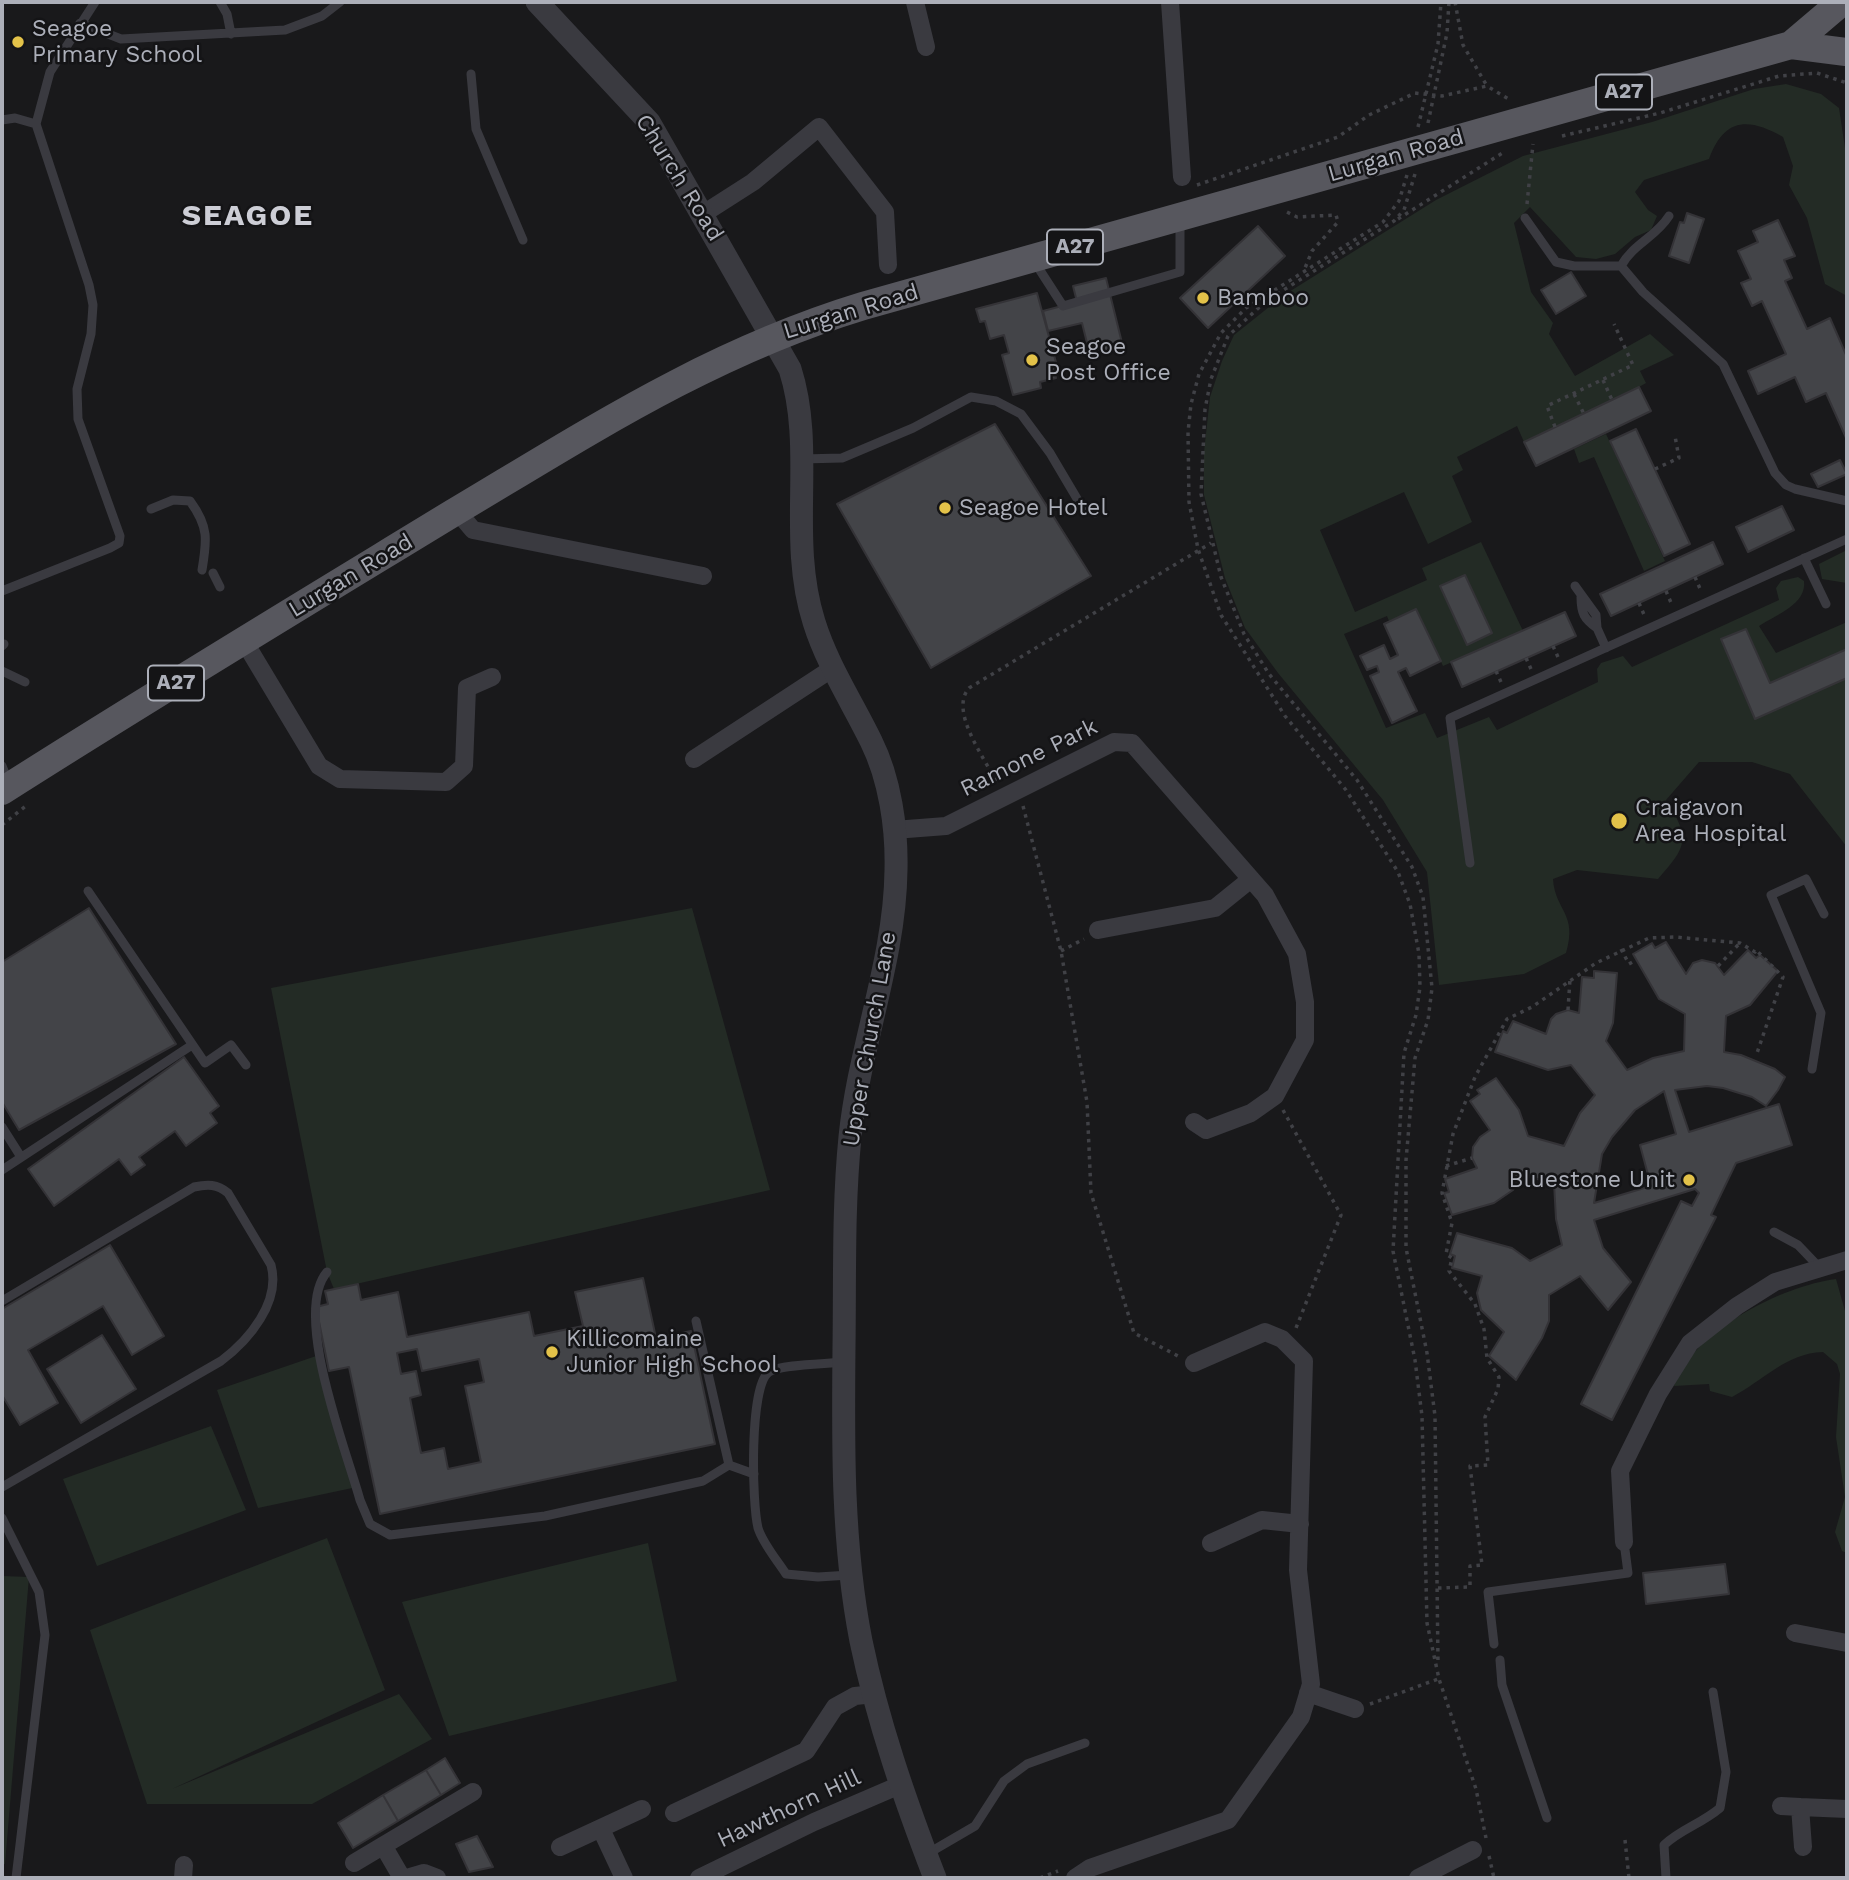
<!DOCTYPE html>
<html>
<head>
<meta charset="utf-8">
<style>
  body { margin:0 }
  #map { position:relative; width:1849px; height:1880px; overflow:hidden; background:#19191b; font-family:"Work Sans",sans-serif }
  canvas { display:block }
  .frame { position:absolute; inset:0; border:4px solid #acafb9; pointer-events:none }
</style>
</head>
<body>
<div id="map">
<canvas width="1849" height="1880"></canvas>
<div class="frame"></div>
</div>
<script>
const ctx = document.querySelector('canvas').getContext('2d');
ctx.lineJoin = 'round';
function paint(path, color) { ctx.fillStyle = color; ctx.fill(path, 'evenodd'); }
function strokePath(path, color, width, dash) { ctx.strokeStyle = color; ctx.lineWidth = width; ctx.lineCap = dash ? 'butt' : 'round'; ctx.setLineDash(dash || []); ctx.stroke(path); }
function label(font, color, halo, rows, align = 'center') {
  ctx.font = font + ' "Work Sans",sans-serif'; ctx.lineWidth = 5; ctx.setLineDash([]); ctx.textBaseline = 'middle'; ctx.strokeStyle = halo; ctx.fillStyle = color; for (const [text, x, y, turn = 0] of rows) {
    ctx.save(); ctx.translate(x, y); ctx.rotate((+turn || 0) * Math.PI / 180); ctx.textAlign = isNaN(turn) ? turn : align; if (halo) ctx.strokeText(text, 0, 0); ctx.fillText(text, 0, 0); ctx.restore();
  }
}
const green = new Path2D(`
  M1786 84 1821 94 1839 108 1847 161V296L1825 284 1807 218 1789 185 1793 166 1783 137C1748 117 1724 118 1709 159L1644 180 1635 192 1648 210 1657 216 1651 230 1635 237 1615 254 1596 259 1576 257 1530 207 1514 223 1531 292 1553 323 1549 334 1575 376 1650 334 1674 355 1640 371 1646 383 1639 387 1524 442 1517 426 1457 457 1463 470 1452 476 1472 522 1428 544 1404 492 1320 530 1355 612 1427 580 1422 568 1481 542 1523 631 1443 666 1416 609 1389 621 1387 616 1344 634 1386 728 1425 713 1437 738 1489 717 1497 730 1598 682 1597 669 1601 663 1623 656 1632 667 1779 600 1776 588 1781 581 1798 577 1804 581C1807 604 1776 615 1759 626L1776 653 1847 622V847L1790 774 1752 762H1699L1666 800C1691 839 1687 846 1658 879L1577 870 1553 879C1555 911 1578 913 1566 953L1524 974 1439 985 1427 872 1383 800 1278 673 1245 628 1225 578 1204 495V452L1210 397 1222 361 1234 335 1284 295 1436 200 1523 156 1652 122 1754 89Z
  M1606 434 1665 561 1644 571 1594 457 1579 463 1574 449Z
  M1847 550V583L1822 579 1819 564Z
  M692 908 770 1190 334 1289 327 1272 271 988Z
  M1836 1279 1847 1318V1553L1842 1551 1835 1532 1845 1497 1836 1437 1840 1374 1837 1364 1823 1352C1786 1353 1763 1381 1732 1397L1710 1391 1709 1384 1674 1386C1692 1331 1782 1286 1836 1279Z
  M319 1355 357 1487 258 1508 217 1390Z
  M211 1426 246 1510 97 1566 63 1479Z
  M327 1538 385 1690 172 1789 399 1694 432 1739 312 1804H147L90 1630Z
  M648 1543 677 1681 449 1736 402 1602Z
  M2 1576 29 1577 5 1864H2Z`);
const building = new Path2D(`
  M1687 213 1704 219 1689 263 1669 256 1680 222 1684 223Z
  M1778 220 1795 256 1784 260 1792 278 1785 281 1807 329 1830 318 1847 357V440L1826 393 1806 402 1795 377 1758 394 1748 371 1786 354 1762 301 1752 306 1741 283 1751 279 1738 251 1758 242 1753 231Z
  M1258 226 1285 256 1208 328 1180 298Z
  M1571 272 1586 296 1556 314 1541 290Z
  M1106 278 1123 347 1090 355 1082 323 1048 331 1043 311 1077 302 1073 286Z
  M1037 293 1057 366 1053 368 1056 378 1040 382 1041 388 1013 395 1002 355 1009 353 1004 335 990 339 985 321 980 322 976 309Z
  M1639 387 1651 411 1536 466 1524 442Z
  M995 424 1091 576 931 668 837 504Z
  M1636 429 1690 544 1664 556 1610 441Z
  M1840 460 1847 474 1818 487 1811 474Z
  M1782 506 1794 530 1748 552 1736 527Z
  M1713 542 1723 564 1611 616 1600 594Z
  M1465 575 1492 633 1467 645 1440 586Z
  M1416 609 1441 661 1410 676 1406 668 1398 672 1417 711 1392 723 1370 676 1379 672 1377 666 1367 670 1360 656 1384 645 1390 659 1398 655 1384 624Z
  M1565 612 1576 636 1462 687 1451 662Z
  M1746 629 1770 683 1847 649V678L1755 719 1721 639Z
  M89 908 176 1044 19 1130 2 1102V962Z
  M1666 942 1686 974 1693 963 1702 960 1715 963 1724 975 1748 950 1756 958 1760 955 1778 971 1750 1005 1726 1016 1724 1052 1741 1055 1775 1069 1785 1077 1778 1090 1766 1106 1752 1097 1723 1088 1707 1086 1675 1090 1689 1132 1779 1104 1792 1145 1736 1163 1711 1215 1716 1217 1612 1420 1581 1404 1681 1201 1692 1206 1699 1193 1695 1189 1594 1220 1603 1248 1631 1282 1608 1310 1580 1276 1549 1295V1321L1542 1338 1516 1380 1489 1356 1504 1332 1481 1310 1477 1293 1482 1276 1452 1268 1455 1256 1450 1254 1457 1233 1512 1248 1530 1261 1562 1245 1556 1219 1554 1183 1520 1175 1513 1190 1494 1203 1452 1215 1444 1193 1449 1192 1445 1179 1477 1168 1472 1158 1473 1147 1480 1137 1490 1130 1470 1101 1480 1094 1477 1090 1496 1078 1519 1110 1528 1136 1564 1146 1580 1113 1595 1095 1571 1065 1548 1070 1495 1052 1503 1031 1507 1033 1513 1021 1546 1034 1551 1019 1556 1014 1568 1010 1579 1013 1582 977 1594 978V971L1617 973 1613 1023 1606 1041 1627 1070 1653 1058 1684 1051 1685 1014 1659 999 1633 954 1652 943 1655 948ZM1664 1091 1676 1134 1640 1145 1651 1186 1594 1203 1602 1154 1612 1137 1635 1110Z
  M184 1057 219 1106 210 1113 217 1123 186 1146 175 1131 139 1157 145 1165 131 1175 119 1159 54 1206 28 1169Z
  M110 1245 164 1336 132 1355 103 1306 28 1350 58 1403 20 1425 2 1395V1309Z
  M643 1278 656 1338 691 1331 715 1444 380 1514 349 1367 329 1371 316 1307 328 1304 325 1291 358 1284 361 1300 398 1292 407 1337 529 1312 534 1336 583 1326 575 1292ZM417 1349 422 1371 479 1359 484 1382 465 1386 481 1462 448 1469 444 1448 421 1453 410 1398 421 1395 416 1371 401 1374 397 1353Z
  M102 1335 136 1389 81 1423 47 1369Z
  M1725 1564 1729 1594 1646 1604 1643 1573Z
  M445 1758 460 1783 441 1795 426 1770Z
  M426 1770 441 1795 398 1821 383 1795Z
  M383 1795 398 1821 353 1848 338 1823Z
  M477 1836 493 1867 469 1872 456 1844Z`);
const path = new Path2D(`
  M1455 2 1463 45 1487 86
  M1428 123 1447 33 1449 2
  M1418 127 1438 44 1441 2
  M1562 136 1660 113 1779 76 1817 73 1847 83
  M1415 174 1404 210 1394 221 1266 301 1228 336 1211 379 1205 409 1201 494 1221 577 1244 634 1269 674 1357 780 1412 867 1423 897 1432 988 1428 1020 1415 1058 1406 1160V1248L1427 1353 1435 1416 1438 1662
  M1407 175 1399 201 1383 222 1246 308 1221 333 1199 374 1191 404 1188 432 1189 502 1198 549 1221 615 1285 716 1346 790 1398 872 1410 904 1419 954 1420 987 1416 1015 1404 1053 1393 1251 1415 1360 1422 1416 1427 1623 1439 1679 1476 1789 1486 1838
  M1197 185 1338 137 1369 115 1415 93 1442 96 1487 86 1510 100
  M1527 204 1533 144
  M1287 212 1297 217 1336 215 1338 222 1312 251 1305 268
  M1398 219 1504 152
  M1603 380 1612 400
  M1574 394 1584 414
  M1555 427 1547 406 1633 365 1614 324
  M1655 469 1679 458 1675 436
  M1695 577 1701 591
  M1666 591 1672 605
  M1639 603 1645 617
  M1553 646 1558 657
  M1526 658 1531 669
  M1496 671 1501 682
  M996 781C984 757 949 711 969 688L1211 543
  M1023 806 1061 951 1087 1102 1091 1193 1134 1333 1178 1356
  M2 825 27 805
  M1621 949 1629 964 1636 960
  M1061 951 1084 939
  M1718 966 1740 943
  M1568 1010 1570 979
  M1283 1110 1341 1215 1296 1328
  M1446 1166 1472 1158
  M1438 1588 1470 1587V1566L1482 1565 1470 1466 1488 1465 1485 1417 1498 1389 1499 1377 1487 1358 1484 1329 1475 1304 1449 1271 1452 1258 1446 1254 1452 1223 1442 1193 1453 1134 1475 1077 1507 1019 1532 1007 1596 963 1649 938 1675 937 1740 943 1755 952 1756 950 1783 977 1756 1056
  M1370 1704 1438 1679
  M1625 1840 1629 1878
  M1489 1856 1494 1878
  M1040 1878 1058 1871`);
const service = new Path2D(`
  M220 2 227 14 231 34
  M80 23 121 39 285 30 322 16 340 2
  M471 74 476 129 523 240
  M2 120 15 118 36 124 89 285 93 305 91 334 77 389 78 419 120 536 119 543 110 548 2 591
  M36 124 50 72 95 2
  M1525 218 1556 262 1574 266H1621C1633 244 1656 237 1669 216
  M1034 261 1063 306 1180 272V220
  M1621 266 1643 292 1723 364 1775 473 1786 485 1795 489 1847 501
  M802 459 842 458 913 428 971 397 996 401 1021 414 1050 453 1079 502 1086 510 1095 513
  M151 509 173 500 190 501C209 527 207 540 202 570
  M1804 558 1826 604
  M213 573 220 587
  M1575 586 1596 615 1597 628 1606 648
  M1581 597C1581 613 1584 619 1597 628
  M2 646 4 644
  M2 671 25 682
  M2 766 8 781
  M1470 863 1450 718 1847 539
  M88 891 205 1063 231 1045 246 1065
  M1812 1069 1821 1013 1771 895 1806 879 1824 914
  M2 1127 21 1157
  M2 1170 192 1045
  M1774 1232 1798 1245 1819 1267
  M327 1272C292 1313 346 1449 360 1500L370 1524 390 1535 545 1516 703 1481 729 1465 754 1474
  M2 1301 194 1187C208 1184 217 1184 228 1193L271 1265C281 1302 249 1340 221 1361L2 1487
  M696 1321 729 1465
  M843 1362C827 1364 781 1364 769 1372 749 1385 752 1504 758 1528 763 1544 777 1560 786 1574L818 1577 850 1575
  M2 1518 39 1592 45 1635 16 1878
  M1494 1644 1488 1592 1628 1573 1624 1542
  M1500 1660 1502 1685 1547 1818
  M927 1854 975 1826 1004 1781 1027 1764 1085 1743
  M1666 1878 1664 1845C1681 1829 1701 1824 1720 1808L1726 1772 1713 1692`);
const minor = new Path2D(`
  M915 2 926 47
  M1170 2 1182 177
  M703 214 753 182 819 127 885 212 888 265
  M457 511 473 530 703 576
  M244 641 319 766 340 779 446 782 464 766 467 688 492 677
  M694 759 833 668
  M894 830 946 826 1114 742 1132 743 1265 895 1297 954 1305 1002V1040L1275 1096 1251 1113 1206 1130 1194 1122
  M1098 930 1215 908 1251 879
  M1624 1542 1620 1471 1658 1394 1690 1343 1737 1306 1775 1282 1847 1260
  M1211 1543 1262 1520 1300 1524
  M1795 1633 1847 1643
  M1308 1693 1355 1709
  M1781 1806 1800 1807
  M674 1813 806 1751 835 1707 855 1696 874 1694
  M601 1829 624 1878
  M384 1847 402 1878
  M560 1847 642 1809
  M1803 1847 1800 1807 1847 1809
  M354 1863 473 1792
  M183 1878 184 1865
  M407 1878 424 1873 437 1878
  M699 1878 814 1822 900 1785
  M1075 1878 1090 1868 1228 1820 1301 1717 1311 1684 1298 1570 1304 1361 1282 1339 1265 1332 1194 1363
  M1418 1878 1473 1850`);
const tertiary = new Path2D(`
  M537 2 649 122 790 369C816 450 787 537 814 622 827 664 852 702 871 741 890 779 897 828 896 870 895 960 859 1047 850 1137 843 1207 845 1277 844 1347 843 1445 842 1544 861 1641 878 1723 905 1800 935 1878`);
const primary = new Path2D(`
  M1791 45 1838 5
  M2 791C151 696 302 605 453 513 589 432 709 353 863 306L1791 45 1846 52`);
const markers = [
  [18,42,7,"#e3c249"],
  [1203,298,7,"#e3c249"],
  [1032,360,7,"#e3c249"],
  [945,508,7,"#e3c249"],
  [1619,821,9,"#e3c249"],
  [1689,1180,7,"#e3c249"],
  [552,1352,7,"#e3c249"]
];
const shields = [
  [1624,92,56],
  [1075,247,56],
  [176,683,56]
];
const shieldNames = [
  ["A27",1624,92],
  ["A27",1075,247],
  ["A27",176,683]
];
const poiNames = [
  ["Seagoe",32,29],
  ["Primary School",32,55],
  ["Bamboo",1217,298],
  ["Seagoe",1046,347],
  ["Post Office",1046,373],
  ["Seagoe Hotel",959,508],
  ["Craigavon",1635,808],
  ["Area Hospital",1635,834],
  ["Bluestone Unit",1675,1180,"right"],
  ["Killicomaine",566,1339],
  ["Junior High School",566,1365]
];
const streetNames = [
  ["Lurgan Road",1396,156,-16],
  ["Church Road",679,178,58],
  ["Lurgan Road",851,312,-17],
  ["Lurgan Road",351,576,-31],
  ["Ramone Park",1029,758,-26],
  ["Upper Church Lane",870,1039,-80],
  ["Hawthorn Hill",789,1809,-25]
];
const districtNames = [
  ["SEAGOE",248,216]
];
paint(green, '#232b25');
paint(building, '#434448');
strokePath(building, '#343337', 2);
strokePath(path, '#404146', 3.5, [3.5, 5]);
strokePath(service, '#3a3a40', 9);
strokePath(minor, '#3a3a40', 18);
strokePath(tertiary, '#3a3a40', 23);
strokePath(primary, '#57575e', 28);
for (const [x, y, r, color] of markers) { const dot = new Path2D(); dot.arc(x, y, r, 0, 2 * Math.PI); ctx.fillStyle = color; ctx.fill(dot); strokePath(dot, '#141416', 2.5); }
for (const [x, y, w] of shields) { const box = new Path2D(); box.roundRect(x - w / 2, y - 17.5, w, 35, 5); ctx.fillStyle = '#141416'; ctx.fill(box); strokePath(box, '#acafb9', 2); }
label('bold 21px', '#acafb9', null, shieldNames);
label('23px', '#acafb9', '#141416', poiNames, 'left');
label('23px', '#acafb9', '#141416', streetNames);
ctx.letterSpacing = '2px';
label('bold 30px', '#cdced6', '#141416', districtNames);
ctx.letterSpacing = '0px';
</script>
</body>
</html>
